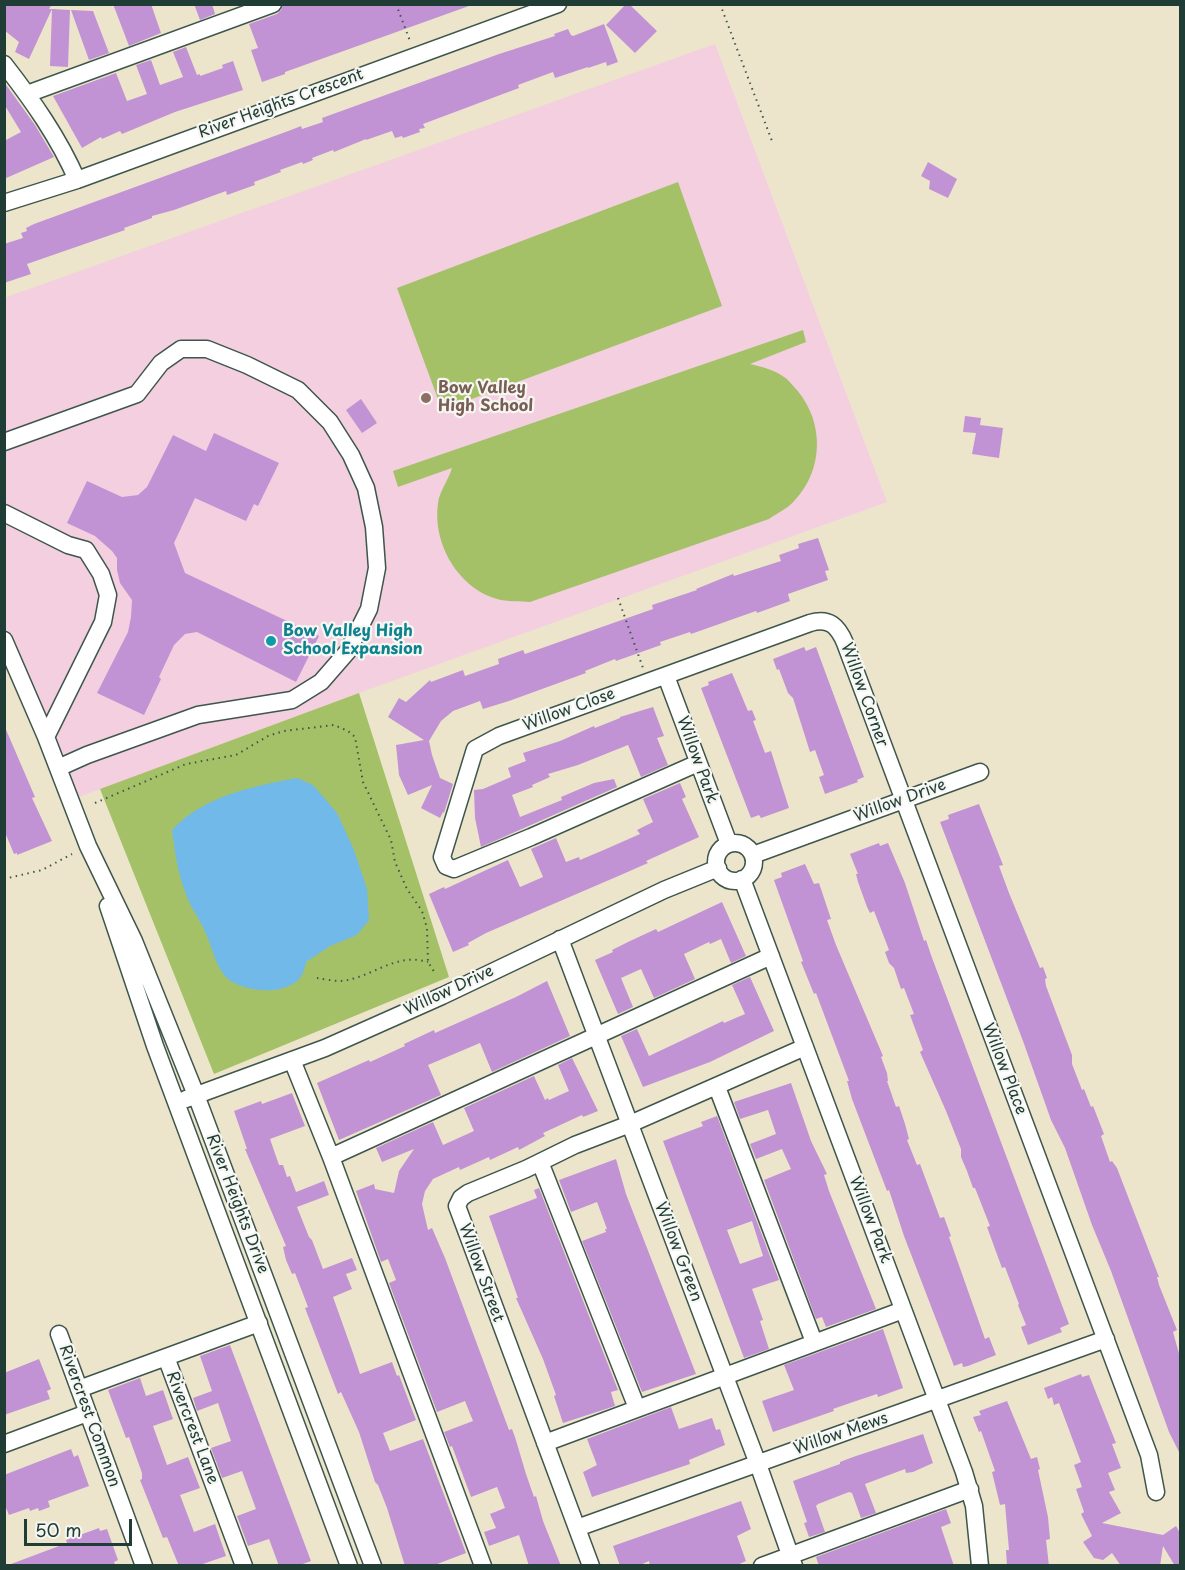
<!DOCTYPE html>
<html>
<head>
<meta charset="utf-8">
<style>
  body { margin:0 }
  #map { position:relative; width:1185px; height:1570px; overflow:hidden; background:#ece5cb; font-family:"Playpen Sans",sans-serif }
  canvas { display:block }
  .frame { position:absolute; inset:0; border:6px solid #1f3d34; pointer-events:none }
  .scale { position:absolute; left:24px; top:1519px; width:108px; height:27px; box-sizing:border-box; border:3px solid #1f3d34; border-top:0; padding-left:8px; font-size:18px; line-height:21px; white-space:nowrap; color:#1f3d34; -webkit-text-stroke:4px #f6f6f2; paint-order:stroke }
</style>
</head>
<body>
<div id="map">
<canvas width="1185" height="1570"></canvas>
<div class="frame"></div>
<div class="scale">50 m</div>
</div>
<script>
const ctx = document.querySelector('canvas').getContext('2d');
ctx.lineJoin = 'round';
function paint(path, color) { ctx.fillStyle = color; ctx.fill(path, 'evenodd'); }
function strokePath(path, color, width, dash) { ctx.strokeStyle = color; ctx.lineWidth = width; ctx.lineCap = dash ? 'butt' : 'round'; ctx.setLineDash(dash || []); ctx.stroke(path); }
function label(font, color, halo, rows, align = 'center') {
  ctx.font = font + ' "Playpen Sans",sans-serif'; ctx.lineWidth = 4.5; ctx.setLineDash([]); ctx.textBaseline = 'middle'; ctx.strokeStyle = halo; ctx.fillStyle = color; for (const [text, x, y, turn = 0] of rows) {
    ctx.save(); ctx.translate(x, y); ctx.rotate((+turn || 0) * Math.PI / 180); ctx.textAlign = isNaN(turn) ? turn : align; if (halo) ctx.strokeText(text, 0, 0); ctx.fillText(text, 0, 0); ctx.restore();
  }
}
const built = new Path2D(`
  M715 44 887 502 359 693 71 800 5 640 4 298Z`);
const green = new Path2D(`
  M678 182 722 306 442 410 397 288Z
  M803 330 806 342 750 364C762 367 773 369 784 377 789 380 793 386 797 390 824 422 824 469 795 500 789 508 777 513 769 519L530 602C520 601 507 602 497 599 456 587 430 539 439 498 442 488 449 478 452 468L398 487 393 471Z
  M359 693 449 977 214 1074 100 789Z`);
const water = new Path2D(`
  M297 778 313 785 337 813 354 850 367 889 369 920 357 935 330 946 306 962C303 979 297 984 280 989 265 993 235 988 225 976 215 964 212 947 206 934 201 921 192 910 187 897 178 875 175 853 172 830 203 796 254 786 297 778Z`);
const building = new Path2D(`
  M4 4H52L49 9H52L29 59 15 52 19 42 4 30Z
  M113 4H151L161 33 129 46Z
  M194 4H212L215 14 200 20Z
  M283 4H469V6L285 72V74L262 82 251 50 258 48 249 24 277 14 281 10Z
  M626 4H629L657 31 635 53 606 25Z
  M52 9 70 10 68 67 50 66Z
  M71 10 93 11 109 53 89 60Z
  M604 24 618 62 607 66 606 62 588 68V67L555 78 553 72 518 85 519 88 423 124 425 128 419 129 420 132 403 138 402 136 395 138 392 131 366 140V139L334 152 333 150 312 158 313 160 303 164 302 162 280 170 281 172 254 182 255 185 227 195 226 191 174 210 152 216V218L124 228 125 230 27 264 31 274 4 283V244L23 238 21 233 27 231 26 228 34 224 291 130 301 126 302 129 323 122 322 118 499 54 555 36 554 34 568 29 571 35 573 36Z
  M186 47 197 75 200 74V76L223 68 222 65 233 61 243 90 175 112 122 134 120 131 102 139 101 137 82 148 53 96 116 73 127 101 147 94 136 65 151 60 160 85 183 77 173 52Z
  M4 82 35 125 54 157 4 179V141L21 132 4 104Z
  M928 162 957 179 948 198 929 189 930 181 921 176Z
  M361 399 377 423 362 433 346 410Z
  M965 416 981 418 980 425 1003 428 999 458 972 454 976 433 963 432Z
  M214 433 279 463 258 506 254 504 246 521 195 498 174 543 185 573 319 636 296 682 197 632 185 634 174 645 159 677 161 679 144 715 97 693 128 632 131 617 132 600 120 583 117 570V558L112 551 95 536 67 523 87 481 122 497 138 495 147 487 173 435 206 451Z
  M818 538 829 570 825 571 828 580 788 594 790 601 757 613 756 611 691 634 690 632 660 642 661 645 616 661 615 659 585 671 586 673 509 701 483 709 480 701 453 711 441 721 429 741 432 755 440 778 453 784 444 813 443 812 440 818 421 808 432 785 408 795 399 775 396 745 424 740 388 717 399 698 406 702 430 680 431 682 463 670 465 676 499 664 498 659 512 654 523 650 525 654 653 609 652 605 697 590 696 589 733 574 734 576 781 561 779 555 799 548 798 544Z
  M804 647 806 651 816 647 864 777 857 780 858 782 825 794 819 777 824 775 815 750 810 752 793 698 788 693 779 669 777 670 773 659Z
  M732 673 748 711 752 710 756 720 753 721 765 753 771 751 789 808 761 818 759 815 751 818 701 688 709 685 708 682Z
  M653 707 664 736 657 738 668 765 641 777 628 745 578 765 548 774 550 777 532 785 533 787 512 795 520 817 562 800 561 797 594 783 614 779 617 787 481 847 475 818 474 790 483 789 511 777 508 768 526 761 523 753 560 741 594 726 595 728 620 718V717Z
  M4 725 35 797 32 798 52 841 17 855V853L14 854 4 830Z
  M680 783 686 797 682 799 699 837 646 861 648 863 623 874 486 933 468 943 469 945 453 952 429 894 444 887 445 889 508 860 520 887 543 877 531 849 556 838 566 862 579 857 580 860 606 849 640 834 637 830 653 822 643 799Z
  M979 804 1003 865 999 866 1009 893 1040 968 1043 967 1047 978 1045 979 1046 986 1072 1055V1064L1082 1090 1084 1089 1091 1107 1093 1106 1104 1134 1101 1136 1110 1162 1112 1161 1117 1168 1159 1277H1157L1159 1285 1177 1330 1173 1332 1180 1357V1454L1169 1432 1111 1271 1092 1225 1065 1148 1051 1120 1023 1041 940 822 949 819 948 815Z
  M879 843 880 846 888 843 905 883 924 941 926 940 931 955 1069 1324 1060 1328 1062 1332 1028 1345 1021 1327 1026 1325 1018 1305 1019 1304 1005 1267 1002 1268 987 1227 990 1226 975 1188H973L967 1171 961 1157V1149L946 1111 920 1052 923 1050 910 1015 914 1014 904 988 901 989 894 968 889 963 885 952 889 950 874 911 870 913 867 907 858 882 856 874H858L850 854Z
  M805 864 814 884 819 883 831 919 827 920 836 945 883 1056 881 1057 887 1073 888 1081H887L896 1107 899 1106 905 1124 909 1139 907 1140 917 1165 920 1164 940 1218 944 1217 951 1236 949 1237 985 1339 989 1337 996 1355 968 1366 963 1367 962 1363 954 1366 904 1236 889 1190 887 1191 852 1099 847 1081H849L816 993 814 994 801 962 803 961 780 897 774 880 782 877 781 873Z
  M722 902 746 956 731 963 721 939 710 944 709 942 684 954 695 979 654 998 641 969 621 978 633 1007 618 1014 595 960 613 952 612 950 630 941 656 929 658 932Z
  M750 977 774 1031 710 1062 643 1087 621 1036 637 1029 649 1056 723 1021 724 1023 745 1014 732 985Z
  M547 981 570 1036 492 1072 480 1043 428 1065 441 1095 339 1140 317 1083 369 1060 370 1062 405 1046 404 1044 434 1030 435 1033 516 997Z
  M572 1058 598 1111 583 1117 582 1115 543 1133 545 1136 519 1150 518 1147 490 1160 489 1157 460 1170 459 1167 433 1179 425 1191 422 1204 428 1230 432 1228 445 1258 509 1430 512 1429 515 1437 526 1474 534 1497 536 1496 543 1521 561 1566H529L519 1535 489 1546 484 1532 496 1528 490 1514 505 1508 497 1487 471 1497 452 1446 450 1447 444 1432 473 1421 465 1401 437 1412 389 1283 396 1280 388 1259 381 1262 356 1191 374 1184 375 1189 394 1193 399 1171 414 1149 382 1162 376 1148 433 1122 443 1145 474 1131 464 1108 534 1076 545 1100 548 1098 549 1100 569 1091 558 1065Z
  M791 1083 811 1141 827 1174 824 1175 829 1191 876 1309 826 1327 822 1317 816 1319 764 1180 791 1169 782 1149 756 1159 750 1144 776 1134 768 1110 740 1119 734 1102Z
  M292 1093 305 1126 270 1139 279 1165H283L287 1177 290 1176 296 1192 324 1181 329 1195 297 1207 309 1237 312 1240 323 1269 352 1258 357 1270 346 1274 352 1289 333 1297 353 1353 360 1374 392 1362 397 1376 399 1375 416 1420 383 1433 390 1451 423 1439 466 1553 432 1566H405L387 1508 378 1485 375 1482 359 1432 341 1392 338 1394 305 1308 308 1307 295 1273 292 1274 286 1260 283 1247 286 1246 245 1149H247L234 1111 261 1101 262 1104Z
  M717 1116 779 1280 752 1289 762 1317 763 1320 760 1321 769 1349 744 1358 663 1141 703 1126 701 1122ZM752 1221 763 1256 740 1264 727 1230Z
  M616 1159 626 1194 696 1374 642 1392 582 1241 606 1232 605 1229H607L597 1202 571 1212 559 1180Z
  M539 1188 618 1390 611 1392 615 1406 563 1423 554 1396 556 1395 543 1359 516 1298H518L489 1216 537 1198 534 1190Z
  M883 1329 903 1388 878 1397 877 1394 853 1402 833 1409 834 1411 773 1432 762 1401 794 1390 784 1365Z
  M230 1345 311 1561 297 1566H279L269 1539 248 1546 237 1516 256 1509 242 1471 222 1478 211 1448 231 1441 218 1403 197 1411 193 1398 212 1391 200 1356Z
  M39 1359 51 1389 47 1391 50 1399 4 1415V1373Z
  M1081 1374 1082 1377 1089 1375 1116 1443 1112 1444 1121 1468 1108 1473 1115 1490 1109 1492 1121 1513 1102 1523 1163 1535 1176 1526 1180 1533V1566H1175L1163 1546 1160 1566H1121L1112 1553 1103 1560 1094 1558 1083 1542 1092 1536 1081 1514 1084 1512 1076 1489 1082 1487 1074 1465 1081 1462 1059 1403 1054 1405 1052 1397 1048 1399 1044 1388Z
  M140 1378 146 1396 163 1390 173 1419 153 1426 167 1465 188 1457 200 1488 180 1495 194 1532 215 1524 226 1556 197 1566H179L167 1537 163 1538 140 1480 142 1479V1473L129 1437 126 1438 108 1390Z
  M1007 1401 1031 1459 1037 1457 1040 1469 1038 1470 1048 1517 1050 1539 1046 1540 1049 1566H1007L1006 1550H1009L1005 1504 1000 1505 992 1472 995 1471 981 1431 979 1432 973 1417 981 1415 979 1411Z
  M671 1407 679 1429 712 1418 716 1430 720 1429 725 1445 689 1460 690 1464 592 1497 583 1472 597 1465 587 1439Z
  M923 1434 933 1463 913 1472 906 1473 905 1469 865 1484 876 1513 861 1518 852 1493 849 1492 818 1504 816 1506 825 1532 809 1537 804 1523 807 1522 793 1481 840 1464V1462L853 1457Z
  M71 1449 74 1457 78 1455 89 1486 48 1501 50 1507 39 1511 38 1508 30 1511 29 1508 9 1515 4 1503V1475Z
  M741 1501 751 1529 737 1536 746 1561 735 1566H650L649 1561 638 1566H620L613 1546Z
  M946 1509 951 1523 941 1527 954 1566H819L816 1557Z
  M99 1528 100 1531 107 1529 118 1560 114 1562 116 1566H11V1564L67 1543 66 1540Z`);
const path = new Path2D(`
  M396 4 410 41
  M720 4 772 141
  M618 598 643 668
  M95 803 186 764 236 755 268 736 284 731 334 725 348 731 355 737 363 782 391 840 395 862 407 889 422 911 427 928 428 962 435 973
  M4 879 42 870 72 854
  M317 978C324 979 333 981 341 981 372 978 395 952 428 962`);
const minor = new Path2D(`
  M4 64C32 100 59 138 77 180
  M27 94 273 4
  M4 203 77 180 558 4
  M4 442 137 394 161 363 181 349H207L247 365 298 390 330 422 351 455 366 488 374 527 377 568 369 609 348 651 321 682 292 700 198 715 87 755 58 768
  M4 513 68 545 86 550 101 574 108 595 103 622 46 737
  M4 640 46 737 88 846 134 941 196 1095 373 1566
  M666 676 729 844
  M698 763 531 837 454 869 446 866 442 857 475 749 499 736 810 623C829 617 838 626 845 643L1149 1455 1156 1492
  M716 862a19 19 0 1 1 38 0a19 19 0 1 1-38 0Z
  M753 855 980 772
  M742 879 964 1472 974 1506 980 1566
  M108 906 155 1046 349 1566
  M560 939 758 1464 794 1566
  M292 1060 331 1157 483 1566
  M717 1087 814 1342
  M186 1099 325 1048 442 996 664 890 718 868
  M331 1157 771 956
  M540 1162 637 1408
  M59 1334 144 1566
  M166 1357 244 1566
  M79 1389 259 1323
  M545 1443 903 1310
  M4 1444 87 1413
  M577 1528 1106 1339
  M591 1566 457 1206 461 1198 468 1193 526 1169 575 1145 630 1124 805 1047
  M762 1566 970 1489`);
const markers = [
  [426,398,6,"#8d6e63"],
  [271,641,6,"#0f9aa8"]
];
const streetNames = [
  ["River Heights Crescent",281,104,-20],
  ["Willow Corner",864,695,70],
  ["Willow Close",569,710,-20],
  ["Willow Park",697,760,70],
  ["Willow Drive",900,801,-20],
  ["Willow Drive",449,991,-25],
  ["Willow Place",1004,1069,69],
  ["River Heights Drive",237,1204,69],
  ["Willow Park",870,1220,69],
  ["Willow Green",678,1252,69],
  ["Willow Street",481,1273,70],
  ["Rivercrest Common",89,1416,70],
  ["Rivercrest Lane",192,1428,69],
  ["Willow Mews",841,1434,-19]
];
const educationNames = [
  ["Bow Valley",438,389],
  ["High School",438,407]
];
const cultureNames = [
  ["Bow Valley High",283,632],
  ["School Expansion",283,650]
];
paint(built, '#f3cfe0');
paint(green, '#a5c168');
paint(water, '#70b9e8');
paint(building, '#c293d4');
strokePath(minor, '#3e564b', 19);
strokePath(path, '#3e564b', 2, [1.5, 4.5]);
strokePath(minor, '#fff', 16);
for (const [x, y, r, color] of markers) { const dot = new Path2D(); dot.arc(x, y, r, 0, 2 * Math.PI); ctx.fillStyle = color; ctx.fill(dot); strokePath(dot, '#f6f6f2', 2); }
label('16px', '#1f3d34', '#f6f6f2', streetNames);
label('bold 16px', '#785e54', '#f6f6f2', educationNames, 'left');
label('bold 16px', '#0d838f', '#f6f6f2', cultureNames, 'left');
</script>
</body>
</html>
